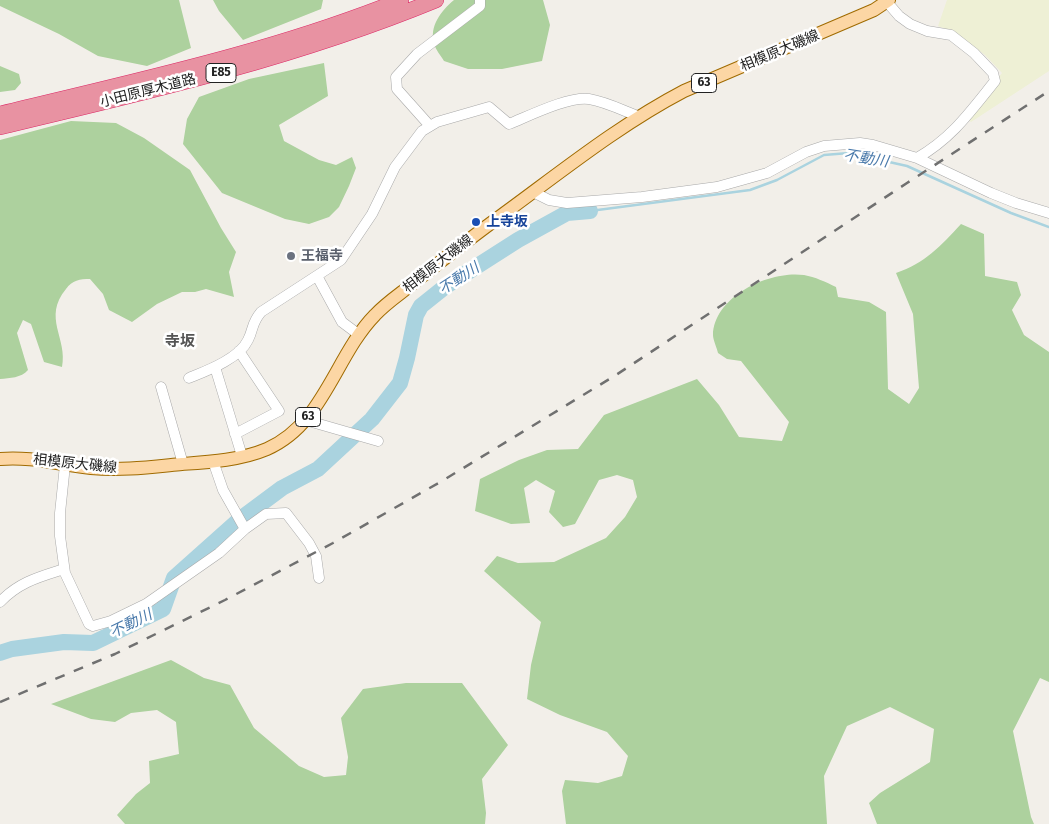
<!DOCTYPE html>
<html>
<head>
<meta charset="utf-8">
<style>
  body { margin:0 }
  canvas { display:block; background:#f2efe9 }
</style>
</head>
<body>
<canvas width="1049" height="824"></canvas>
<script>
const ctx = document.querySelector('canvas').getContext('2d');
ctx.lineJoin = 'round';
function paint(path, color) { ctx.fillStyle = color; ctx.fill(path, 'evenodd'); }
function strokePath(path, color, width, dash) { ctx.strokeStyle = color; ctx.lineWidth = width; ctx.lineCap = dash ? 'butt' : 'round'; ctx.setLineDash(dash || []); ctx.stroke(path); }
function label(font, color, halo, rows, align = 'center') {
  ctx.font = font + ' "Fira Sans","Noto Sans JP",sans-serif'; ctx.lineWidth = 5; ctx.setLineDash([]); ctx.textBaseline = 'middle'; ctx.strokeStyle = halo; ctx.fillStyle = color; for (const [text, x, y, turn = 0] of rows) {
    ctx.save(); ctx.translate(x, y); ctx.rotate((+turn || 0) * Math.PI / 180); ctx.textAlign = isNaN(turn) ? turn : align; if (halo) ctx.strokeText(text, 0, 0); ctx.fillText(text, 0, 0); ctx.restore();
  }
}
const farmland = new Path2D(`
  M947 0H1049V71L971 122 965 118 1002 73 985 55 956 33 938 26Z`);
const forest = new Path2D(`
  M0 0H179L191 48 147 66 98 56 59 34 0 6Z
  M213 0H323L321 9 243 40 219 11Z
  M454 0H543L550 25 542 61 502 69H468L444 61C441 56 436 50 434 44 429 26 441 11 454 0Z
  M324 63 328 96 279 125 284 141 319 160 336 165 352 157 356 168 349 186 339 207 329 217 309 224 285 219 222 193 183 144 187 119 199 97 249 79Z
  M0 66 19 74 21 83 15 90 0 92Z
  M71 121 116 123 144 138 190 170 221 228 236 252 229 272 234 297 206 289 195 292H182L157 304 132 322 109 310 103 294 90 279C80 279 72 280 66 289 42 318 68 338 62 367L44 362 31 324 23 320 17 333 28 370C21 378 10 378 0 379V140Z
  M961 224 984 234 985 276 1017 282 1021 295 1012 310 1024 335 1049 352V682L1040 678 1013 731 1031 817 1034 824H877L869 803 880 793 930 762 934 729 890 707 847 726 824 776 827 824H566L562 791 565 780 598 783 622 776 628 756 607 732 560 715 527 699 531 665 541 622 484 571 497 556 518 563 554 562 606 538 625 517 637 497 633 480 617 475 599 480 575 524 563 527 549 512 555 491 536 480 524 488 530 523 511 524 475 511 480 479 519 460 547 450 578 449 604 415 697 379 719 405 739 437 782 441 789 422 741 361 727 359 718 353C717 348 713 340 713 335 714 296 770 270 804 275 815 277 826 282 836 287L838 297 869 302 886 312 888 389 909 404 919 388 913 314 896 273C925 263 941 246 961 224Z
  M171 660 204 678 230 685 254 728 299 766 324 777 346 775 348 757 341 718 363 689 406 683H462L508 745 482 779 486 813 485 824H125L117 815 136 794 150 783 149 761 179 754 176 722 157 710 131 713 115 722 91 719 51 704Z`);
const stream = new Path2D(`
  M590 211 750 190 777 180 824 155 849 153 907 166 1011 213 1049 227`);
const river = new Path2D(`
  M0 653 12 649 64 642 93 643 163 609 174 578 239 520 282 488 318 469 372 419 400 383 407 358 416 315 421 306 446 286 518 240 567 213 590 211`);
const minor = new Path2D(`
  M887 2 899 16 910 24 927 31 951 35 974 53 993 73 995 81C970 112 952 138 917 158
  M430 126 397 89 396 77 417 54 480 6V0
  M533 192 549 200 567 203 642 197 717 187 767 173 806 152 824 146 860 143 873 145 917 158 991 193 1016 203 1049 213
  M317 276 342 322 358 334
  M215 367 242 456
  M189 378C206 371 239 359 248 340 254 328 251 324 261 312L341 260 372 214 395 167 422 131 437 122 489 107 509 124C529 116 569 96 589 99 607 102 624 111 640 117
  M161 387 183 464
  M305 420 378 441
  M235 434 279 411 239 351
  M213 461 223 490 245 529
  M65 465 60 513V536L65 573 89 624 93 626 111 621 146 604 219 553 245 529 266 514 286 513 309 543 316 556 319 578
  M0 602C19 582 39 577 64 569`);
const major = new Path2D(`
  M0 459C31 456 60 465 91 468 121 471 151 467 182 464 210 462 241 460 267 449 324 424 335 356 375 315 387 302 403 292 416 281 445 258 473 236 502 215 561 172 619 125 684 91L874 10 889 0`);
const highway = new Path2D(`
  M0 114C135 81 272 52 401 0
  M0 127C148 92 295 58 436 0`);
const rail = new Path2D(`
  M0 702 115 654 225 600 333 543 442 481 616 375 907 183 1049 91`);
const markers = [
  [476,222,5,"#1a4fb4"],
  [291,256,5,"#6b7280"]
];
const shields = [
  [221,73,30],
  [704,83,25],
  [308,417,25]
];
const shieldNames = [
  ["E85",221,73],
  ["63",704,83],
  ["63",308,417]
];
const streetNames = [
  ["相模原大磯線",780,51,-23],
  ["小田原厚木道路",148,91,-14],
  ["相模原大磯線",438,264,-38],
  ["相模原大磯線",75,464,6]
];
const transitNames = [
  ["上寺坂",486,222]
];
const worshipNames = [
  ["王福寺",301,256]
];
const waterNames = [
  ["不動川",866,159,9],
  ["不動川",459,279,-33],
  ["不動川",131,624,-26]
];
const neighbourhoodNames = [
  ["寺坂",180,342]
];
paint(farmland, '#eef0d5');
paint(forest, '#add19e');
strokePath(stream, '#aad3df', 2.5);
strokePath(river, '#aad3df', 16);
strokePath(minor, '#a9a9a9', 11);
strokePath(major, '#a06b00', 14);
strokePath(highway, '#dc2a67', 16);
strokePath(minor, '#fff', 10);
strokePath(major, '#fcd6a4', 12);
strokePath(highway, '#e892a2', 15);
strokePath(rail, '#707070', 2.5, [10, 10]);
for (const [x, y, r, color] of markers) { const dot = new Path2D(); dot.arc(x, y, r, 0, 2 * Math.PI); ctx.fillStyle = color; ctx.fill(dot); strokePath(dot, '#fff', 2); }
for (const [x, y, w] of shields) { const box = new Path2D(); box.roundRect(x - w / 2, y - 9.5, w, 19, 4); ctx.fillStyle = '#fff'; ctx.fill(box); strokePath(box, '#222', 1); }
label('bold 12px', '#222', null, shieldNames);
label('14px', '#222', '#fff', streetNames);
label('bold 14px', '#164399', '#fff', transitNames, 'left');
label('bold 14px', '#5b616d', '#fff', worshipNames, 'left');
label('italic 15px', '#4a7aab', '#fff', waterNames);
label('bold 15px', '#555', '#fff', neighbourhoodNames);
</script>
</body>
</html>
